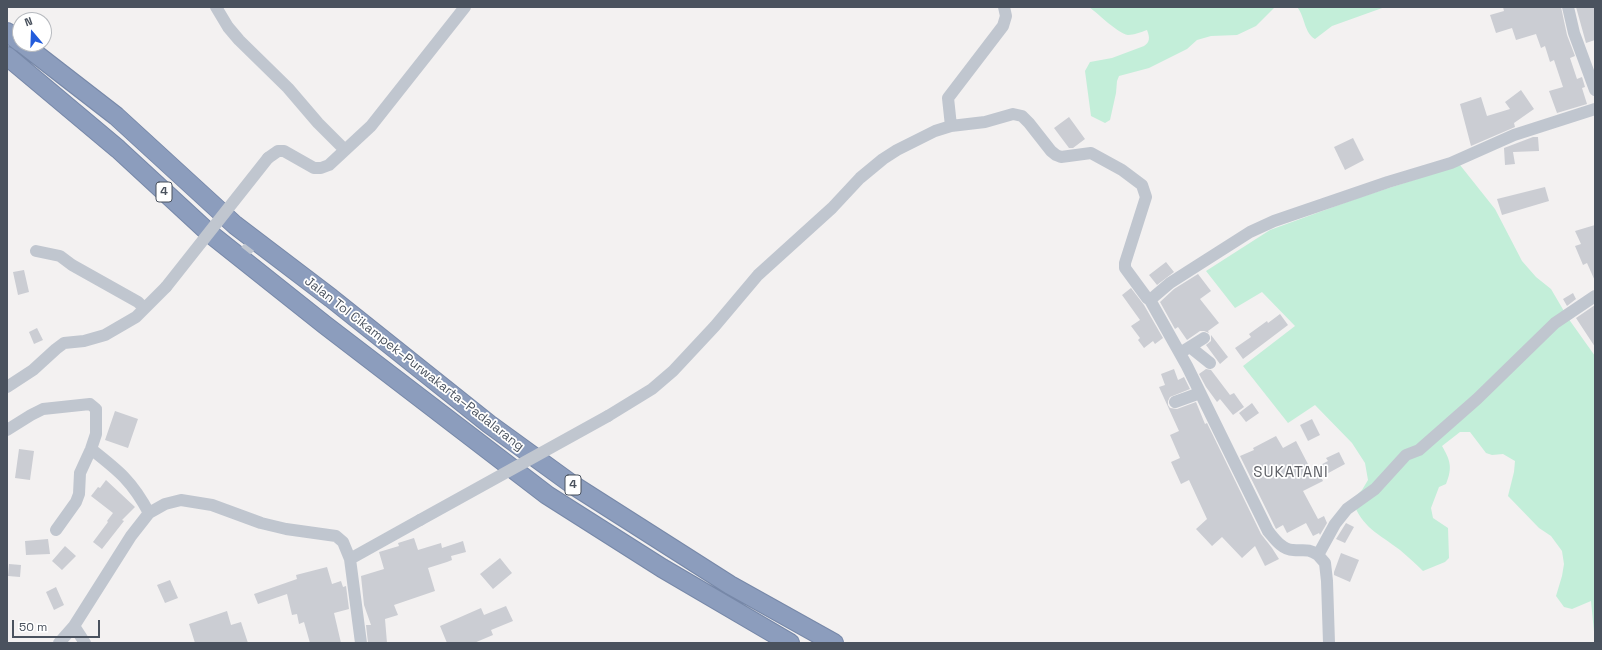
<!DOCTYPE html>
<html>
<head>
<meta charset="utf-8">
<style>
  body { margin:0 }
  #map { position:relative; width:1602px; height:650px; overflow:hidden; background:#f3f1f1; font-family:"Space Grotesk",sans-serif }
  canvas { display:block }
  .frame { position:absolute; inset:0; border:8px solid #4a525e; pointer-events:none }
  .north { position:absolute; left:12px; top:12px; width:40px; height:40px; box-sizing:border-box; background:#fff; border:1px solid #b7babf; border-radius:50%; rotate:341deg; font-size:11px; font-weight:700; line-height:16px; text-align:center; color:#4a525e }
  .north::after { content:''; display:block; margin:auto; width:14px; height:18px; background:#235cdb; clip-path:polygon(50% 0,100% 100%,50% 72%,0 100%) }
  .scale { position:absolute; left:12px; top:620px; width:88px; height:18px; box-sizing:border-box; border:2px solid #4a525e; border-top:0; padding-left:5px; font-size:12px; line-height:14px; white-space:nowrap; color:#4a525e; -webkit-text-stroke:3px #fff; paint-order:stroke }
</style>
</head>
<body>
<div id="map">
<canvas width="1602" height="650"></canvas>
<div class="frame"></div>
<div class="north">N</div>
<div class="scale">50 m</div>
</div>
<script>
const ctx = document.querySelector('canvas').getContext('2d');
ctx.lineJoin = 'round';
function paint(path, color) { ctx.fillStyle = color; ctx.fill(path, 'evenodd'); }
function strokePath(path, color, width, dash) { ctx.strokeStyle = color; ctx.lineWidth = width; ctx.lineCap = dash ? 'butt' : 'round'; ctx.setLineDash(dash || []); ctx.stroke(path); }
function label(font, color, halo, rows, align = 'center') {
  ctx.font = font + ' "Space Grotesk",sans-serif'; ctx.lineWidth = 3.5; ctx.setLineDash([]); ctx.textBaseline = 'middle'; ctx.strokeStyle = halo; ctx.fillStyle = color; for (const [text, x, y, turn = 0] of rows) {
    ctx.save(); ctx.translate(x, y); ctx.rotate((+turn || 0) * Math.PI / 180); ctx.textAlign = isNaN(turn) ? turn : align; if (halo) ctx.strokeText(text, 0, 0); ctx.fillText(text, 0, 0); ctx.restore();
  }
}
const green = new Path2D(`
  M1089 7H1275L1256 26 1237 35 1211 36 1197 40 1187 49 1149 68 1119 76 1117 81 1116 93 1110 120 1105 123 1091 116 1085 71 1090 62 1112 58 1144 46C1150 42 1150 38 1147 30 1141 32 1134 35 1128 35 1117 33 1099 14 1089 7Z
  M1297 7H1385L1332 26 1315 39C1304 33 1305 16 1297 7Z
  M1460 165 1495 209 1522 261 1536 277 1551 289 1568 318 1595 356V642L1591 601 1572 609 1564 607 1556 596 1562 576 1564 564 1562 551 1551 536 1539 528 1508 496 1514 472 1515 461 1503 454 1492 455 1486 453 1470 432H1460L1442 446C1450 460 1453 467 1446 484L1439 487 1431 508 1433 518 1448 528 1449 558 1445 562 1423 571C1416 564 1408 557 1400 550 1378 533 1363 529 1352 500L1362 490 1368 480 1365 463 1352 443 1315 405 1288 423 1243 366 1295 326 1262 292 1235 308 1206 271 1270 230 1358 198Z`);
const building = new Path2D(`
  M1503 7H1561L1567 35 1575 56 1570 58 1577 79 1582 77 1585 87 1582 88 1587 104 1557 113 1549 91 1563 87 1554 60 1550 62 1545 46 1541 48 1536 34 1516 40 1512 28 1496 33 1490 15 1504 11Z
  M1576 7H1595V40L1586 43Z
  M1521 90 1534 109 1514 123 1515 127 1471 146 1460 104 1481 97 1487 116 1510 109 1505 102Z
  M1069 117 1085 139 1073 148H1069L1054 128Z
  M1533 137H1538L1539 151 1513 152 1515 164 1505 165 1504 148Z
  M1353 138 1364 160 1345 170 1334 147Z
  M1545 187 1549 201 1502 215 1497 199Z
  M1595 225V281L1587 263 1583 265 1575 246 1581 244 1575 231Z
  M1166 262 1174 272 1157 285 1149 275Z
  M24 270 29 292 18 295 13 272Z
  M1198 274 1211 291 1200 299 1219 323 1208 331 1209 333 1204 331H1200L1187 340 1178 327 1175 329 1160 302 1174 289Z
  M1131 288 1144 305 1163 338 1155 344 1153 341 1144 348 1138 340 1140 338 1131 326 1140 320 1122 295Z
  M1573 293 1576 299 1567 306 1563 299Z
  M1595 305V347L1576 318Z
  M1280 314 1288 325 1243 359 1235 348 1251 337 1249 334 1267 321 1268 323Z
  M37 328 43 340 34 344 29 332Z
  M1211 335 1228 357 1220 364 1206 345 1211 341Z
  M1174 369 1178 380 1184 377 1190 389 1170 397 1168 401V405L1170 408 1177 409 1196 402 1205 424 1207 423 1261 534 1272 548 1279 559 1265 566 1255 546 1242 558 1222 537 1212 546 1196 529 1207 519 1189 480 1181 484 1171 462 1180 458 1170 435 1179 431 1159 387 1165 385 1161 374Z
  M1206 369 1211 370 1230 395 1234 393 1244 407 1233 415 1220 399 1217 402 1206 387 1199 374Z
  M1252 403 1259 413 1246 422 1239 413Z
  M115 411 138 419 128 448 105 440Z
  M1312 419 1320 435 1308 441 1300 425Z
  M1276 436 1283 448 1296 441 1311 470 1328 461 1326 458 1339 452 1345 464 1321 477 1323 481 1303 491 1318 519 1324 516 1327 523 1320 535 1319 533 1313 536 1306 523 1287 533 1283 525 1276 529 1240 456 1254 450 1253 448Z
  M19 449 34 451 30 480 15 478Z
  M106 480 135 507 122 520 124 521 102 549 93 542 108 522 107 521 113 513 91 496 98 487 100 488Z
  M1346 523 1354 527 1345 543 1336 539Z
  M414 538 418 550 441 543 442 548 463 541 466 552 451 556 452 560 447 562 428 568 435 591 394 605 398 615 385 619 387 643H368L366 625H371L364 605 361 576 384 569 379 552 399 546 398 543Z
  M48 539 50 554 26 555 25 541Z
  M65 546 76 556 62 570 52 561Z
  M1341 553 1359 560 1350 582 1334 575V572Z
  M500 558 512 573 493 589 480 574Z
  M9 564 21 565 20 577 8 576Z
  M327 567 332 584 341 581 343 587 346 586 349 609 334 613 341 643H310L304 622 299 624 297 614 292 615 287 594 258 604 254 594 297 579 296 575Z
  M170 580 178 598 165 603 157 585Z
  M56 587 64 605 54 610 46 592Z
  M506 606 513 621 491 630 493 635 474 643H447L440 626 481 608 484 615Z
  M227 611 231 625 241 622 248 643H195L189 624Z`);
const minor = new Path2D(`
  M216 7 228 27 239 40 288 88 318 123 345 150
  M1568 7 1574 33 1595 90
  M951 126 948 98 1003 26 1006 16 1004 7
  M268 158 278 151H284L314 168H321L329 165 371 126 465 7
  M36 251 60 256 72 265 138 302 144 308
  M239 257 256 241
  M1150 300 1170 283 1195 267 1250 232 1274 221 1388 182 1451 163 1514 135 1595 109
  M1190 347 1210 363
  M1180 353 1204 338
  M7 387 33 370 56 349 64 343 84 341 105 335 136 317 166 287
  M1175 402 1200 393
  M608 416 652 389 673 371 715 326 758 275 832 208 860 178 883 159 897 150 935 131 951 126 985 122 1013 114 1022 116 1029 123 1051 151 1056 155 1061 157 1091 153 1122 170 1142 185 1146 197 1125 263V268L1147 298 1150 300 1187 366 1268 531C1274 538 1282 550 1293 550 1305 551 1307 548 1318 555
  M7 430 31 415 43 409 90 404 96 409V434L91 449 80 473 79 494 76 502 56 530
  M91 449C119 471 132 481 149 513
  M74 626 85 643
  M59 643 74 626 131 536 149 513 165 504 181 500 212 505 261 523 286 529 336 536 343 542 350 559
  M361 643 350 559 420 520
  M1329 643 1327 581 1325 563 1318 555 1335 524 1347 509 1375 489 1406 455 1419 450 1477 399 1555 323 1595 296`);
const highway = new Path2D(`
  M7 32 20 42
  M23 44 116 116 235 225 331 298 489 424 573 485 730 585 834 643
  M7 56 118 149 208 232 325 325 547 495 662 568 790 643`);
const minorBridge = new Path2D(`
  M166 287 268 158
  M420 520 608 416`);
const shields = [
  [164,192,16],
  [573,485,16]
];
const shieldNames = [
  ["4",164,192],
  ["4",573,485]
];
const streetNames = [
  ["Jalan Tol Cikampek–Purwakarta–Padalarang",414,364,38]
];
const quarterNames = [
  ["SUKATANI",1291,473]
];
paint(green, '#c3eed9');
paint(building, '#cbcdd3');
strokePath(highway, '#7788a8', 20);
strokePath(minor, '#c0c6cf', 12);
strokePath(highway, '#8c9dbd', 18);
strokePath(minorBridge, '#c0c6cf', 12);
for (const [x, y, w] of shields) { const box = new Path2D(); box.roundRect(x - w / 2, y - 10, w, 20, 3); ctx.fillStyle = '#fff'; ctx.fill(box); strokePath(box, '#4a525e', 1); }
label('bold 12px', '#4a525e', null, shieldNames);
label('13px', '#4a525e', '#fff', streetNames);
ctx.letterSpacing = '1px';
label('15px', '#5e6066', '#fff', quarterNames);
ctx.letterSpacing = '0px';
</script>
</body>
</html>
